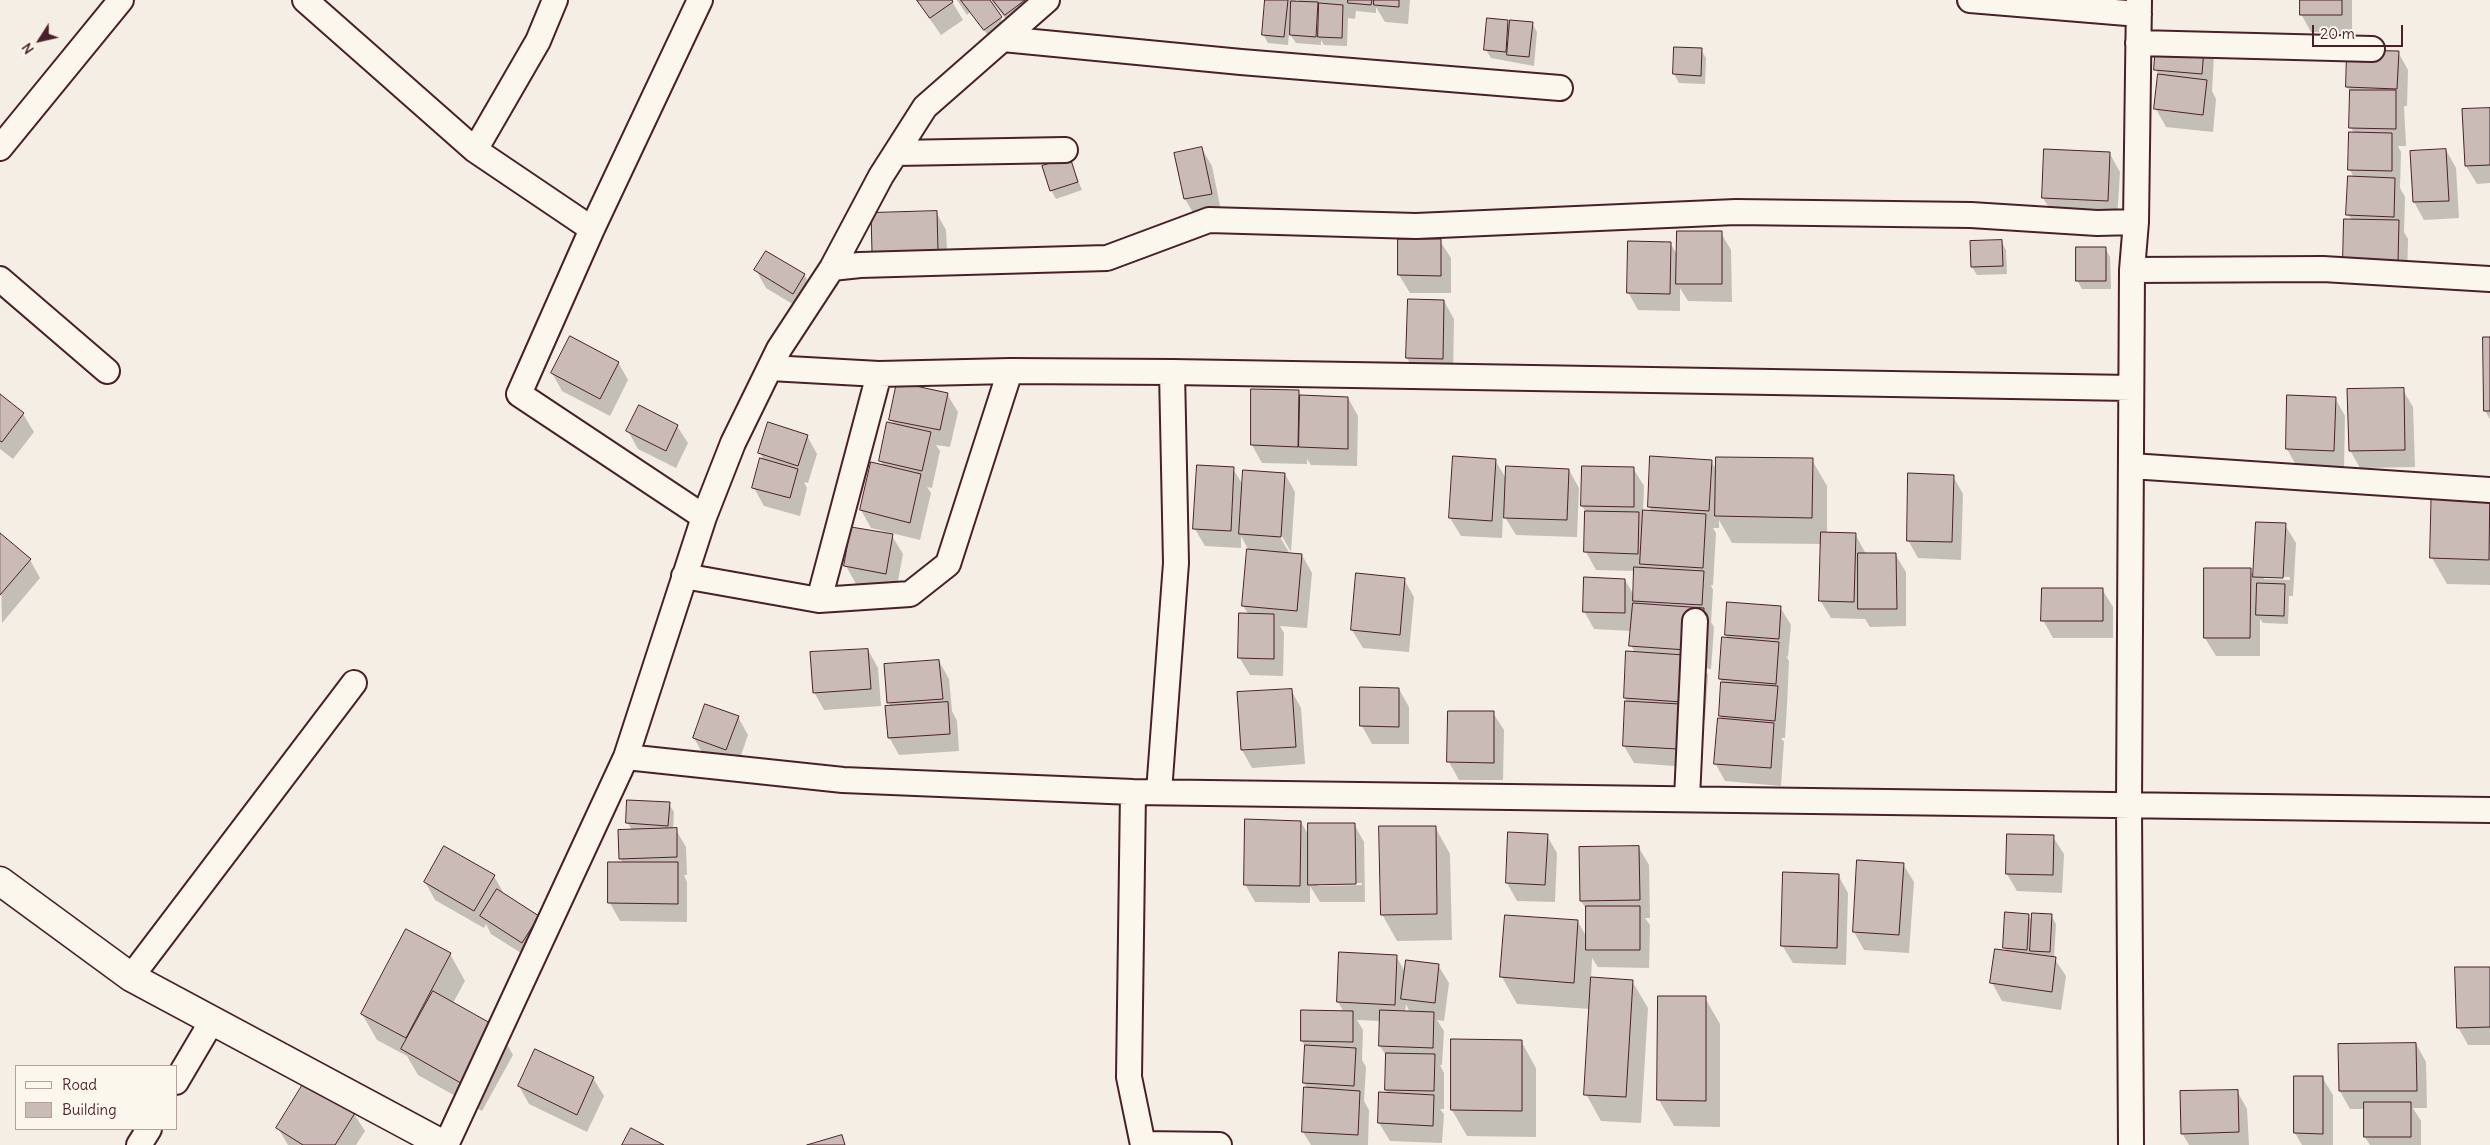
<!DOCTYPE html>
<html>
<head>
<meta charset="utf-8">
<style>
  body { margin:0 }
  #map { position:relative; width:2490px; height:1145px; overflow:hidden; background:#f4eee4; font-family:Delius,sans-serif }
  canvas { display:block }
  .legend { position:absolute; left:15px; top:1065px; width:162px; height:65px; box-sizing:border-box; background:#fbf7ec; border:1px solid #b4a19f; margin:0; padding:6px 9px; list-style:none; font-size:15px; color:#4a1f2b }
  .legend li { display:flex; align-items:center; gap:10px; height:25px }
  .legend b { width:25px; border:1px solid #b4a19f }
  .north { position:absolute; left:15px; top:15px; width:50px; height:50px; -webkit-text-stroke:4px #fbf7ec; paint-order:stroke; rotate:235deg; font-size:14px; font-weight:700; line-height:20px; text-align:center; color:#4a1f2b }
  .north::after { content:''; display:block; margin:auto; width:18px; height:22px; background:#4a1f2b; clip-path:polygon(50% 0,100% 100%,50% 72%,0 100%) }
  .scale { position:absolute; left:2312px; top:25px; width:91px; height:22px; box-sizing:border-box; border:2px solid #4a1f2b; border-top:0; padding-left:6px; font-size:15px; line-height:18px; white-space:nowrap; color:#4a1f2b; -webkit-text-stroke:4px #fbf7ec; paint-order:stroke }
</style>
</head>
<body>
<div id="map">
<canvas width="2490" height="1145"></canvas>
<ul class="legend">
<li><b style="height:6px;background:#fbf7ec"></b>Road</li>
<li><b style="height:14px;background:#cabbb6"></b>Building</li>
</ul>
<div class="north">N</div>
<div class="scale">20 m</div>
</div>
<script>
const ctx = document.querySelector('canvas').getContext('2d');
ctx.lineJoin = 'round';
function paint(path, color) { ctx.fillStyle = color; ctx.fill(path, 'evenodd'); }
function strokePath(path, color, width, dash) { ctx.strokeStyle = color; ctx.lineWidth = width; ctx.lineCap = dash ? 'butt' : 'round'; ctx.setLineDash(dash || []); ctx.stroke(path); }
const shadow = new Path2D(`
  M917 0H951L963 20 941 35Z
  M957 0H988L1006 26 990 38 970 12 967 15Z
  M991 0H1025L1035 18 1016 32Z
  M1266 0H1296L1295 2H1299L1298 0H1410L1408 24 1385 22 1376 7V13L1356 11 1355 19 1348 18 1347 46 1324 45 1321 40V45L1296 43 1289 33 1288 45 1268 43 1263 34Z
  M2301 0H2352V33L2311 32 2301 14Z
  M1507 21 1511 27 1532 23 1537 32 1534 66 1491 58 1486 50Z
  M2158 34 2214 55 2212 91 2216 99 2213 132 2166 127 2156 109 2159 76 2156 70Z
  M1675 48 1701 50 1706 58 1705 84 1679 83 1674 74Z
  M2398 52 2408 70 2407 106H2404L2406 146H2398L2401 152 2400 188 2405 197 2404 232 2408 239 2407 279 2348 215 2354 178 2350 170 2354 133 2351 128V93L2347 87Z
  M2490 109V183L2477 184 2466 166Z
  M1202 149 1212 166 1221 211 1195 216 1185 199Z
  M2446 150 2456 168 2459 218 2424 220 2414 202 2411 152Z
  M2110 154 2120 172 2117 219 2054 215 2043 198Z
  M1069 159 1082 190 1056 199 1051 190Z
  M936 212 946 230 948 269 884 270 873 252V214Z
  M1721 233 1731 250 1732 302 1688 301 1680 288V311L1638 310 1628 292 1670 243 1678 256Z
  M1440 241 1451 258V293H1410L1399 275Z
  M2001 241 2006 250 2007 274 1977 275 1972 267Z
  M2105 248 2110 257 2111 289H2082L2077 280Z
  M756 270 804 274 814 292 804 311 766 288Z
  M1444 301 1454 319 1453 377 1417 376 1407 358Z
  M2490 338V419L2485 411Z
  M618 362 628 380 610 416 562 391 552 373Z
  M2403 390 2413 407 2415 467 2360 468 2350 450Z
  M1298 392 1301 396 1348 398 1358 416 1357 466 1311 465 1307 459V464L1262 463 1252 445Z
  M947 394 958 412 950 447 936 445 940 451 932 488 927 487 931 493 920 540 871 528 861 510 884 467 880 460 894 425 891 419Z
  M0 396 23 414 34 432 13 459 0 449Z
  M2289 396 2335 398 2345 416 2344 469 2297 467 2287 449Z
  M677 426 688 443 676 468 638 449 628 431Z
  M807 436 817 454 808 483 804 482 807 488 800 516 764 506 754 488 764 461 760 453Z
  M1495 460 1507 480 1569 470 1579 488 1577 537 1516 535 1503 514 1502 538 1461 536 1450 518Z
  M1812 460 1827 486V533L1855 534 1866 554H1895L1906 572V626L1870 627 1865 619 1831 618 1820 600 1822 544 1732 543 1719 520V528H1713L1716 533 1713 585H1711L1713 590 1711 622 1714 627 1711 669 1704 668 1708 675 1705 720 1687 719 1688 767 1634 763 1624 746 1628 703 1625 698 1635 653 1631 645 1632 631 1594 629 1584 611 1625 580 1635 597 1636 571 1596 570 1586 552V512L1582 506 1633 468 1644 486 1643 512H1652L1649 507 1711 461 1717 471Z
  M1233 469 1243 485 1285 474 1295 492 1291 552 1279 531 1277 532 1290 554 1302 555 1312 573 1307 628 1280 626 1284 633 1283 676 1250 675 1239 657 1249 615 1243 606 1248 549 1241 536V548L1205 546 1195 529Z
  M1953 476 1963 494 1961 560 1918 558 1908 540Z
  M2490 481V585L2447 584 2432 558Z
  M2285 525 2296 543 2293 596H2289L2288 624 2263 623 2260 619V656H2216L2205 638 2250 570 2254 577ZM2264 576 2290 577V580L2264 579Z
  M0 535 30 560 40 578 2 623Z
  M892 536 903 554 896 591 856 584 846 566Z
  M1404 579 1414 597 1409 652 1363 648 1352 630Z
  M2102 589 2113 607V638H2053L2043 620Z
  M1728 603 1780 607 1791 625 1788 657 1786 656 1789 661 1787 705 1785 738H1781L1784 742 1781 786 1725 781 1715 763 1722 720 1720 716 1723 683 1720 679 1728 639 1726 635Z
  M868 650 878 668 881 706 824 710 814 692Z
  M939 661 949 679 952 711 957 721 959 751 899 755 889 737 890 707 885 665Z
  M1362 688 1399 689 1409 707V744H1372L1362 726Z
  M1291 690 1301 708 1305 764 1252 768 1242 750Z
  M1493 713 1504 730 1503 780H1459L1449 762Z
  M738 717 748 735 737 767 704 756 694 738Z
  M669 804 674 812 673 830H676L686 847 687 875H684L687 882V922L620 921 610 903 609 863H623L620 859 632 831 628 823Z
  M1301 822 1309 836 1354 824 1364 842 1365 902H1320L1310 886V903L1255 902 1245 884ZM1318 883H1362V885L1318 886Z
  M1435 827 1450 854 1452 940 1397 941 1382 914Z
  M1547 836 1557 853 1555 902 1517 901 1507 883Z
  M2053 837 2064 854 2062 893 2017 891 2007 874Z
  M1639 848 1649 865 1650 918H1645L1650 925 1649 968 1598 967 1592 958 1591 979 1632 981 1648 1008 1641 1123 1601 1121 1586 1094 1591 1009 1517 1004 1502 977 1578 922 1588 939V912L1581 901Z
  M1903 864 1914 882 1909 953 1864 950 1854 932Z
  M1838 875 1848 893 1846 965 1793 963 1782 945Z
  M494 876 504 894 538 916 548 934 532 960 491 934 486 924 484 928 435 900 425 882Z
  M2028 915 2033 922 2051 915 2056 924 2054 958 2066 976 2061 1010 2002 1001 1992 983 2007 952 2004 947Z
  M450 954 465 981 453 1003 498 1029 513 1055 482 1111 418 1075 407 1056 377 1040 362 1014Z
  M1396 956 1405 972 1438 965 1449 983 1444 1021 1437 1020 1444 1031 1442 1065H1440L1444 1073V1109H1440L1444 1114 1442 1143 1390 1141 1379 1123 1388 1094 1386 1090 1387 1057 1380 1046 1381 1021 1357 1020 1363 1030 1362 1060 1366 1067 1364 1101 1369 1110 1368 1145H1311L1303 1132 1308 1089 1304 1083 1306 1048 1302 1041 1344 1012 1338 1002ZM1406 1004 1410 1013H1405Z
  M2490 968V1045H2468L2458 1027Z
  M1705 998 1720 1024V1127L1674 1126 1659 1100Z
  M1521 1041 1536 1068V1137L1467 1136 1452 1110Z
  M2416 1044 2426 1062 2427 1108H2413L2421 1121V1145H2370L2365 1137V1109H2350L2340 1091 2339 1045Z
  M2295 1077H2322L2333 1095V1145H2302L2295 1133Z
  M593 1078 604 1096 587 1132 529 1104 519 1086Z
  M2237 1091 2247 1109 2249 1145H2189L2182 1133Z
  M354 1114 365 1131 356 1145H288L278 1128Z`);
const building = new Path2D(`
  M917 0H952L953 2 930 18Z
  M961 0H990L1002 17 984 30Z
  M993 0H1025L1005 15Z
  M1265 0H1288L1284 37 1262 35Z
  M1348 0H1372L1371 5 1348 3Z
  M1374 0H1399V7L1374 5Z
  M2300 0H2342V15H2300Z
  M1291 1 1318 2 1316 37 1290 35Z
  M1319 3 1343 5 1342 38 1318 37Z
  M1487 18 1508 20 1506 52 1484 50Z
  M1510 20 1533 22 1529 57 1507 55Z
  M2157 32 2205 36 2202 74 2154 70Z
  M1674 47 1702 48 1701 76 1673 74Z
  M2347 50 2399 51 2397 89 2346 87Z
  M2158 74 2207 80 2203 115 2154 109Z
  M2350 90H2396V129L2349 128Z
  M2490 108V165L2465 166 2462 109Z
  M2349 132 2392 133V171L2348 170Z
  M1202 147 1212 194 1184 199 1174 153Z
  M2044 149 2110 152 2108 201 2042 198Z
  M2446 149 2449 201 2413 202 2410 151Z
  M1070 157 1078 182 1050 191 1042 166Z
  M2348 176 2395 178 2394 217 2346 215Z
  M937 211 938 251 872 252 871 213Z
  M2344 219 2399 220 2398 262 2343 260Z
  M1677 231H1722V284H1676Z
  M1398 239H1441V276L1398 275Z
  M2002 240 2003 266 1971 267 1970 241Z
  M1628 241 1671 242 1670 294 1627 293Z
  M2076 247H2106V281H2076Z
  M766 251 805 274 793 294 754 270Z
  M1408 299 1444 300 1443 359 1406 358Z
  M570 336 619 362 600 399 551 373Z
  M2483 337H2490V411H2484Z
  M897 382 948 393 940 430 889 420Z
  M2404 388 2405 450 2349 451 2347 389Z
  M1251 389 1299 390 1298 447 1251 445Z
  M0 394 24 413 2 442 0 441Z
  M1300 395 1348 397V449L1299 447Z
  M2287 395 2336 397 2334 451 2286 449Z
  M639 405 678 425 666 451 626 431Z
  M768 422 808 435 798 466 758 453Z
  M887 422 931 432 922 471 879 461Z
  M1453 456 1496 459 1492 521 1449 518Z
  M1650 456 1712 460 1709 511 1648 507Z
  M1716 457 1813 458 1812 518 1715 516Z
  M760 458 798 469 790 498 752 488Z
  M871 462 921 474 910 523 860 510Z
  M1197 465 1234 467 1231 531 1193 529Z
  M1506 466 1569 469 1567 520 1504 518Z
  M1582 466 1634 467V507L1581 506Z
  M1243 470 1285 473 1281 537 1239 534Z
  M1908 473 1954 475 1952 542 1907 541Z
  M2432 476 2490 478 2489 560 2430 558Z
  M1643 510 1706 514 1703 568 1640 564Z
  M1585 511 1639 512 1638 554 1584 552Z
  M2256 522 2286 523 2283 578 2253 577Z
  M851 527 893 534 886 574 844 566Z
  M1821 532 1856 533 1854 602 1819 601Z
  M0 533 31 559 0 595Z
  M1247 549 1302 554 1297 611 1242 606Z
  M1858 553H1896L1897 609H1858Z
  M1634 567 1704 571 1702 605 1633 601Z
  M2204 568H2251L2250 638H2204Z
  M1356 573 1405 578 1400 635 1351 630Z
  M1584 577 1625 579V613L1583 612Z
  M2257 583 2285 584 2284 616 2256 615Z
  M2042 588H2103V621H2041Z
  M1727 602 1781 606 1779 639 1725 635Z
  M1633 603 1704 608 1701 651 1629 646Z
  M1239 613 1274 614V659L1238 658Z
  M1722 637 1779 642 1776 684 1719 679Z
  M868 649 871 689 813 693 810 652Z
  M1626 651 1699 656 1696 703 1624 698Z
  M939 660 943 699 887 703 884 664Z
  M1721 682 1778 686 1775 721 1719 716Z
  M1360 687 1399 688V727L1360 726Z
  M1292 689 1296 747 1241 750 1237 692Z
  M1625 701 1680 704 1678 749 1623 746Z
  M948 702 950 734 888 738 885 706Z
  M705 704 739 716 726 750 693 738Z
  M1448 711H1494V763L1447 762Z
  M1718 718 1774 723 1771 768 1714 764Z
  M627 800 670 802 668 826 626 823Z
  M1245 819 1301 821 1300 886 1244 885Z
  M1308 823H1355L1356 884 1308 885Z
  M1379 826H1436L1437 914 1381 915Z
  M677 828V857L619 859 618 830Z
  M1508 832 1548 834 1545 885 1506 883Z
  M2007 834 2054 835 2053 875 2006 874Z
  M444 846 495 875 474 911 424 882Z
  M1639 846 1640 900 1580 901 1579 847Z
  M1857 860 1904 863 1899 935 1853 932Z
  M608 862H678V904L608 903Z
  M1783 872 1839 874 1837 948 1781 946Z
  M497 889 539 916 522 943 480 916Z
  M1586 906H1640V950H1586Z
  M2005 912 2029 914 2027 950 2003 948Z
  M2032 913 2052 914 2050 952 2030 951Z
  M1505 915 1578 920 1574 983 1500 977Z
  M406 929 451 953 406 1038 361 1014Z
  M1995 949 2056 957 2052 992 1990 983Z
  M1339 952 1397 955 1395 1005 1337 1002Z
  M1406 960 1439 964 1435 1003 1401 999Z
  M2455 967H2490V1027L2457 1028Z
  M1591 977 1633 980 1626 1097 1584 1095Z
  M433 991 499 1028 466 1086 401 1049Z
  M1658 996H1706V1101L1657 1100Z
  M1301 1010 1353 1011V1042L1301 1041Z
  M1380 1010 1434 1012 1433 1048 1379 1046Z
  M1451 1039 1522 1040V1111L1451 1110Z
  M2416 1043 2417 1091H2339L2338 1044Z
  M1305 1045 1356 1048 1354 1086 1303 1083Z
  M535 1049 594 1077 577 1115 518 1086Z
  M1386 1053 1435 1054 1434 1091 1385 1090Z
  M2294 1076H2323V1134L2294 1133Z
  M305 1081 355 1113 335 1145H303L276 1128Z
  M1304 1087 1360 1091 1358 1135 1302 1132Z
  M2238 1090 2239 1132 2181 1134 2180 1091Z
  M1379 1092 1434 1095 1433 1126 1378 1123Z
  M2364 1102H2411V1137H2364Z
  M631 1128 664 1145H622Z
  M842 1135 845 1145H807Z`);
const minor = new Path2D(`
  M305 0 475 150 592 229
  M700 0 592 229 519 394 704 517
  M1970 0 2139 14
  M1003 39 1241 62 1560 88
  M2138 43 2372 49
  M0 148 121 0
  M475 150 538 41 555 0
  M896 153 1065 150
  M832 268 860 265 1107 258 1209 220 1416 226 1736 212 1971 215 2097 223 2136 222
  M2132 270 2323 269 2490 279
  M0 279 107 371
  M770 368 879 374 1010 371 1172 372 2131 388
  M2131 466 2490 490
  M684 576 819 600 910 594 948 564 1010 371
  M819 600 879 374
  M626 757 843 780 1133 792 2490 810
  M1133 792 1129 1077 1143 1145
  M1159 792 1176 563 1172 372
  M1687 799 1695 621
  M131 977 354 683
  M176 1082 212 1021
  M1143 1144 1219 1145
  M139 1145 149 1129
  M446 1145 626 757 704 517 733 443 779 349 832 268 881 176 925 107 1047 0
  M2131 1145 2129 806 2132 270 2136 222 2139 0`);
const tertiary = new Path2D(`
  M0 881 131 977 444 1145`);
paint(shadow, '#0003');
paint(building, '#cabbb6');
strokePath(building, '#4a1f2b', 1);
strokePath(minor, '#4a1f2b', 28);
strokePath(tertiary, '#4a1f2b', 31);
strokePath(minor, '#fbf7ec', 24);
strokePath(tertiary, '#fbf7ec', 28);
</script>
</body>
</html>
